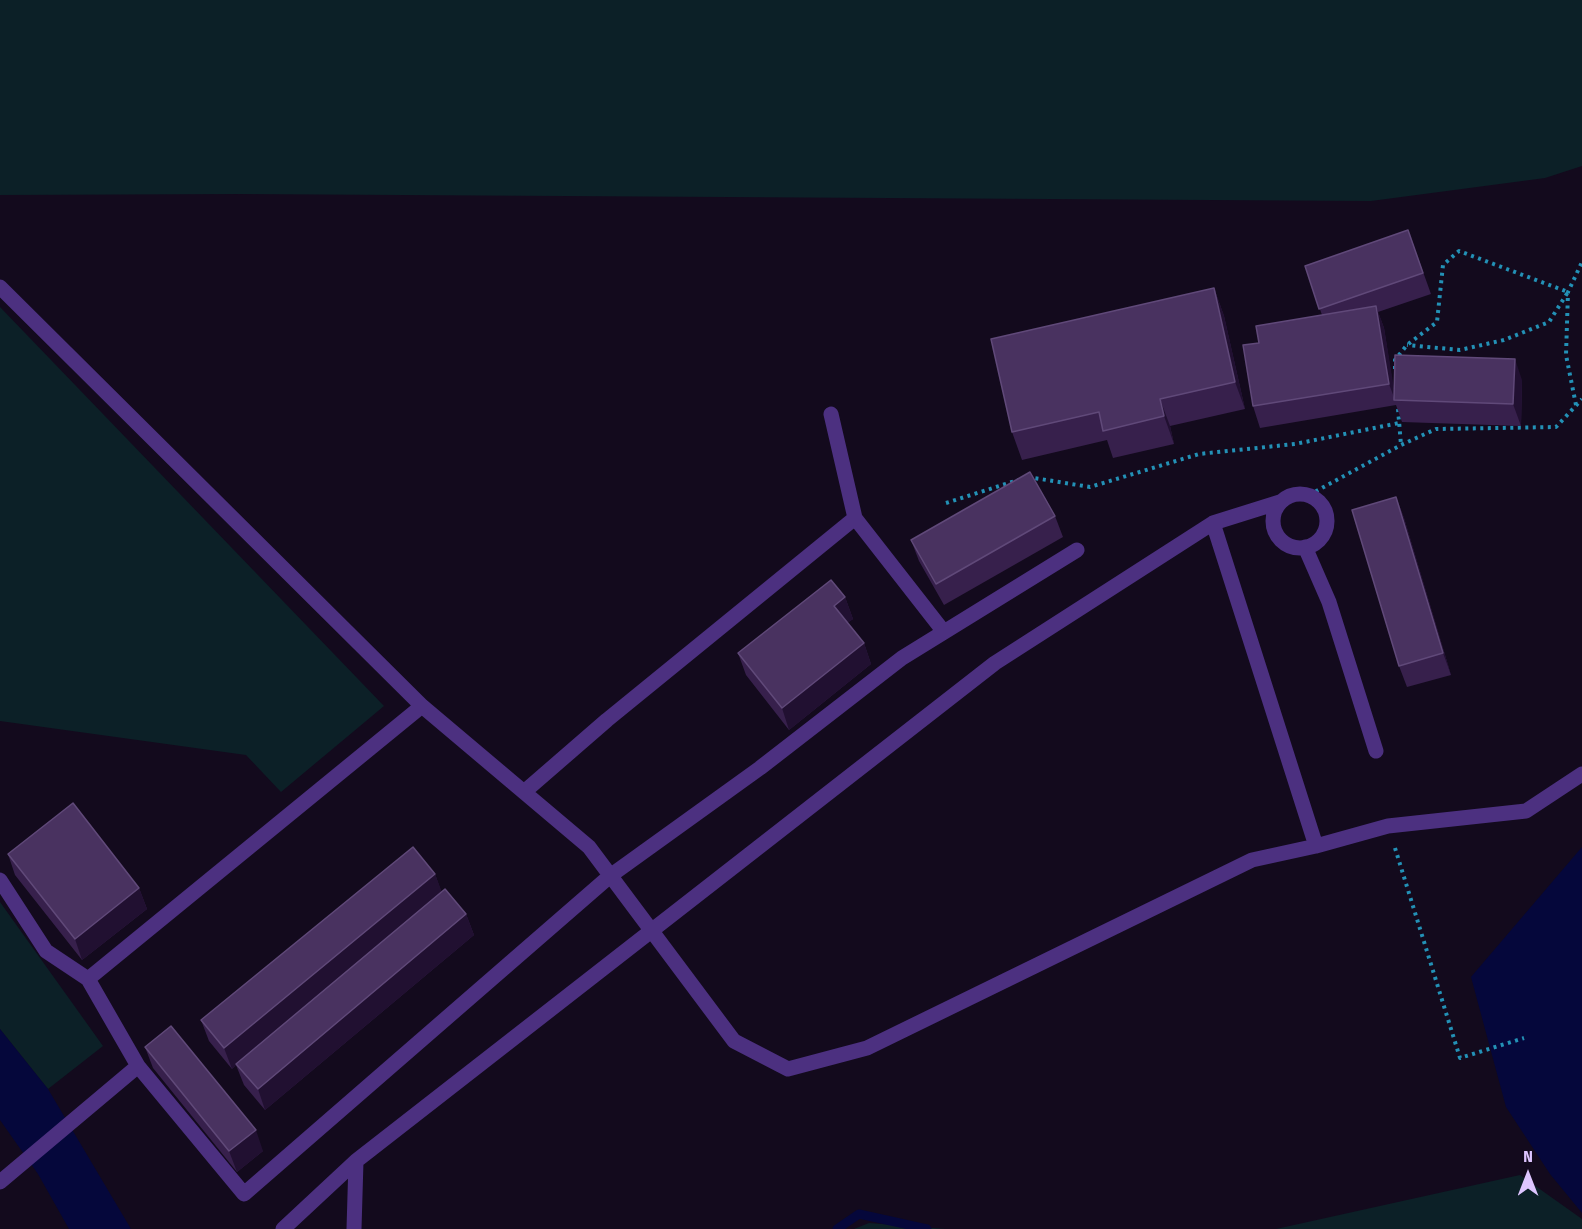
<!DOCTYPE html>
<html>
<head>
<meta charset="utf-8">
<style>
  body { margin:0 }
  #map { position:relative; width:1582px; height:1229px; overflow:hidden; background:#130a1d; font-family:"Fira Sans Condensed",sans-serif }
  canvas { display:block }
  .north { position:absolute; left:1498px; top:1145px; width:60px; height:60px; -webkit-text-stroke:4px #130a1d; paint-order:stroke; rotate:0deg; font-size:16px; font-weight:700; line-height:24px; text-align:center; color:#dec5ff }
  .north::after { content:''; display:block; margin:auto; width:21px; height:27px; background:#dec5ff; clip-path:polygon(50% 0,100% 100%,50% 72%,0 100%) }
</style>
</head>
<body>
<div id="map">
<canvas width="1582" height="1229"></canvas>
<div class="north">N</div>
</div>
<script>
const ctx = document.querySelector('canvas').getContext('2d');
ctx.lineJoin = 'round';
function paint(path, color) { ctx.fillStyle = color; ctx.fill(path, 'evenodd'); }
function strokePath(path, color, width, dash) { ctx.strokeStyle = color; ctx.lineWidth = width; ctx.lineCap = dash ? 'butt' : 'round'; ctx.setLineDash(dash || []); ctx.stroke(path); }
const green = new Path2D(`
  M0 0H1582V166L1545 178 1371 201 239 194 0 195Z
  M0 307 384 706 281 792 246 755 0 721Z
  M0 902 103 1046 48 1089 0 1029Z
  M1520 1175 1582 1219V1229H1276Z
  M869 1223 946 1229H854Z`);
const water = new Path2D(`
  M1582 847V1213L1550 1174 1506 1107 1471 977Z
  M0 1029 48 1089 131 1229H69L38 1174 0 1120Z`);
const stream = new Path2D(`
  M837 1229 859 1214 927 1229`);
const path = new Path2D(`
  M1395 369V360L1407 345 1437 322 1443 265 1459 251 1568 292 1549 322 1504 340 1460 350 1407 345
  M1576 405 1566 355 1568 292 1582 262
  M1398 409 1401 445
  M1028 477 1090 487 1199 454 1295 444 1399 423
  M1309 495 1401 445 1436 429 1556 427 1582 399
  M946 503 1018 480
  M1395 848 1460 1058 1524 1038`);
const service = new Path2D(`
  M0 287 422 706 589 847 734 1041 788 1069 867 1048 1252 860 1316 846 1388 826 1526 811 1582 774
  M1273 521a27 27 0 1 1 54 0a27 27 0 1 1-54 0Z
  M855 518 944 632
  M1213 523 1316 846
  M1305 547 1329 602 1376 751
  M524 792 607 720 855 518 831 414
  M0 880 46 951 88 979 138 1066 244 1194 610 876 760 768 902 658 1077 550
  M88 979 422 706
  M0 1182 138 1066
  M283 1229 356 1161 995 663 1213 523 1280 502
  M354 1229 356 1161`);
const wall = new Path2D(`
  M1408 230 1431 294 1378 312 1384 328 1394 392 1522 380 1521 426 1402 422 1396 405 1260 428 1253 406 1259 343 1322 315 1305 266Z
  M1214 288 1224 316 1245 409 1170 426 1174 444 1113 458 1107 440 1022 460 1012 432Z
  M1396 497 1404 518 1451 675 1407 687 1399 666Z
  M1055 516 1063 537 944 605 919 561 911 540Z
  M845 597 853 619 847 623 864 643 871 664 789 730 746 675 738 653Z
  M8 854 139 888 147 909 82 960 15 875Z
  M435 874 441 891 466 914 474 935 265 1110 244 1085 236 1065 232 1069 209 1041 201 1020Z
  M145 1047 263 1151 237 1172 153 1068Z`);
const shadedWall = new Path2D(`
  M1214 288 1224 316 1245 409 1235 382Z
  M1376 306 1384 328 1396 400H1395L1389 384Z
  M1515 359 1522 380 1521 426 1513 404Z
  M1160 399 1170 426 1174 444 1164 416Z
  M1396 497 1404 518 1451 675 1443 653Z
  M845 597 853 619 842 627 834 606Z
  M864 643 871 664 789 730 782 708Z
  M435 874 443 895 232 1069 224 1048Z
  M139 888 147 909 82 960 75 939Z
  M466 914 474 935 265 1110 258 1089Z
  M256 1130 263 1151 237 1172 229 1151Z`);
const building = new Path2D(`
  M1408 230 1423 273 1319 309 1305 266Z
  M1214 288 1235 382 1160 399 1164 416 1103 431 1099 412 1012 432 991 339Z
  M1376 306 1389 384 1253 406 1243 345 1259 343 1256 326Z
  M1395 355 1515 359 1513 404 1394 400Z
  M1030 472 1055 516 936 584 911 540Z
  M1396 497 1443 653 1399 666 1352 510Z
  M831 580 845 597 834 606 864 643 782 708 738 653Z
  M73 803 139 888 75 939 8 854Z
  M413 847 435 874 224 1048 201 1020Z
  M445 889 466 914 258 1089 236 1064Z
  M171 1026 256 1130 229 1151 145 1047Z`);
paint(green, '#0c2027');
paint(water, '#05073b');
strokePath(stream, '#05073b', 9);
strokePath(path, '#2391b6', 4, [3, 4.5]);
strokePath(service, '#4c3080', 15);
paint(wall, '#37204c');
paint(shadedWall, '#211031');
paint(building, '#493260');
strokePath(building, '#604979', 1.5);
</script>
</body>
</html>
